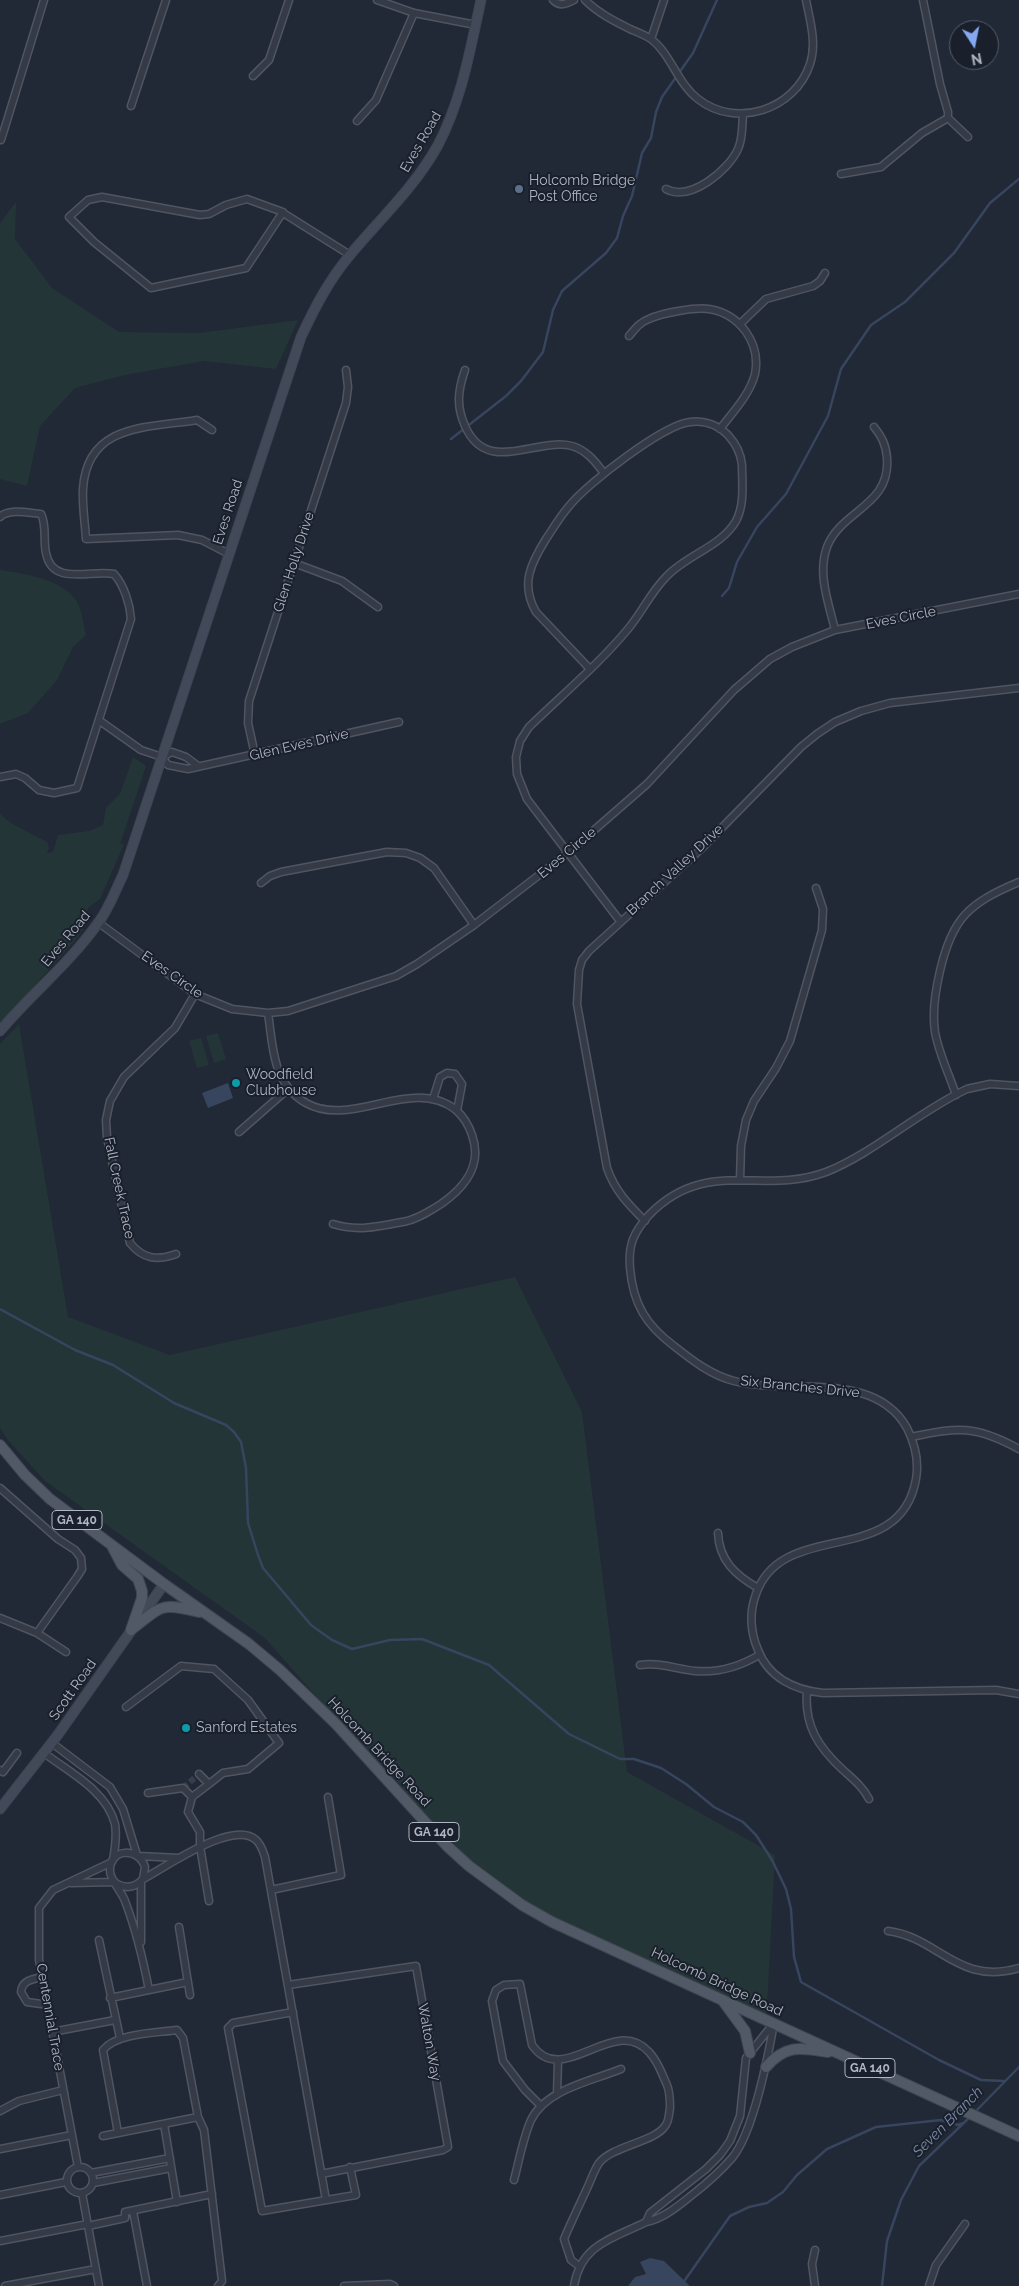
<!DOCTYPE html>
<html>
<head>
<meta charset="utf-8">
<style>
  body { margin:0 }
  #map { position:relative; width:1019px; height:2286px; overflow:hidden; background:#212836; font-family:Raleway,sans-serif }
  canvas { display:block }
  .north { position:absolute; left:949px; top:20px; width:50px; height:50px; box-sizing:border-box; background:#1a202b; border:1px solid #555c68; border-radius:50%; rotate:169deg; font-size:14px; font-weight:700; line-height:20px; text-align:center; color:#aeb5c3 }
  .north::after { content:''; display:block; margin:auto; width:18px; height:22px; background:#85a8f2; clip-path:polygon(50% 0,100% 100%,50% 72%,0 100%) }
</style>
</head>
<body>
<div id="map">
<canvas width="1019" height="2286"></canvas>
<div class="north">N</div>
</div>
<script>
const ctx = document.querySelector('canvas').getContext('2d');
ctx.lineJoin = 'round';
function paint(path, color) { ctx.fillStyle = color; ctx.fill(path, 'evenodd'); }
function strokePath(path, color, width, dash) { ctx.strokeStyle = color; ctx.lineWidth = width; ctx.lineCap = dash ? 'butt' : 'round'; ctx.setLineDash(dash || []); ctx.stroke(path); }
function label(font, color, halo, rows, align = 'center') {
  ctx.font = font + ' Raleway,sans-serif'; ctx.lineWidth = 4; ctx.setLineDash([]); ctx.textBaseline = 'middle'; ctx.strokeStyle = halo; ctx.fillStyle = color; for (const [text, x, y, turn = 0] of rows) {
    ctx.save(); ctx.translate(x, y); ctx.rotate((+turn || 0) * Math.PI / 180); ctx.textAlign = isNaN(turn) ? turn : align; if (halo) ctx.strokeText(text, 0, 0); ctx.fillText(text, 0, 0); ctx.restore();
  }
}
const green = new Path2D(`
  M16 202 15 239 52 288 119 332 199 333 298 320 276 369 204 361 125 375 75 388 40 426 27 486 0 479V223Z
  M0 570C25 574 59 578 76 600 82 608 83 625 86 635L73 647 57 680 28 713 0 724Z
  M133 757 146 766 120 844H124L100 899 89 907 83 919V929L78 937 0 1025V814L11 823 47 842 49 848 47 853 53 852 58 835 89 831 103 825 106 808 120 794Z
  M19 1024 68 1317 170 1355 515 1277 582 1412 627 1772 775 1855 766 2025 550 1920 479 1881 392 1775 386 1776 265 1638 45 1481 7 1439 0 1428V1044Z
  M218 1033 226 1059 214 1063 206 1036Z
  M201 1038 209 1065 197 1068 189 1041Z`);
const water = new Path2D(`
  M228 1083 233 1098 208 1108 202 1093Z
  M650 2258 664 2261 690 2286H628L635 2277 646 2274 640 2262Z`);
const stream = new Path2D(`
  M451 439 506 396 521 381 543 352 553 310 562 291 606 253 617 238 623 216 632 196 642 153 651 138 656 112 662 97 693 53 717 0
  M722 596 729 588 737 562 757 527 786 494 828 416 841 369 871 325 905 302 954 253 990 203 1019 179
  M0 1309 75 1350 113 1365 174 1403 226 1425 234 1432 241 1442 246 1468 248 1523 258 1555 263 1568 311 1625 332 1640 352 1649 390 1640 422 1639 489 1665 569 1734 620 1759H634L661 1768 686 1784 714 1807 743 1822 756 1835 772 1860 786 1889 791 1909 794 1957 801 1982 939 2060 981 2080 1004 2081
  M975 2112 1019 2067
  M685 2280 730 2216 749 2207 767 2203 783 2192 797 2175 827 2149 876 2127 941 2120 958 2125 963 2123
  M882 2286 887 2241 901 2200 919 2166 971 2116`);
const streetTunnel = new Path2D(`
  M183 1788 199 1774`);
const street = new Path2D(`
  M377 0 414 13 476 25
  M553 0C560 7 566 4 574 0
  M585 0C598 13 614 21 630 29 637 32 645 35 651 39 671 54 677 83 698 99 736 129 795 110 810 64 817 43 810 21 806 0
  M923 0 940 84 948 112V118L968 137
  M651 39 664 0
  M253 76 269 60 289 0
  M131 106 166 0
  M357 121 376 100 414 13
  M1 140 44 0
  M841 174 881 167 922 133 948 118
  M666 189C690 202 728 171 738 149 743 138 742 126 743 114
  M283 212 246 268 151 288 94 242 69 217 88 200 102 197 200 215 209 214 226 205 247 199 280 211 350 255
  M740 324 766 299 813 286 820 281 825 273
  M629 336C635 329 640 322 649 319 662 313 695 307 709 309 740 314 761 343 755 374 750 394 733 412 720 429
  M465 370C458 390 456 406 465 426 487 476 535 437 572 446 586 450 595 461 603 472
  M212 430 197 420C148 428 87 423 83 489 82 505 85 523 86 539L178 535 202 540 229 554
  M0 517C9 508 29 513 41 514 47 525 43 541 46 553 52 587 92 569 114 574 124 585 130 604 131 619L77 788 54 793 39 790 25 778 16 774 0 777
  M294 563 342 581 378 607
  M835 630C829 604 817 574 827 547 841 510 891 506 887 458 886 445 882 437 874 427
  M589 668 536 612C520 584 531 563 546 539 554 527 561 515 570 505 588 483 663 425 690 422 704 420 718 425 728 435 736 444 741 453 742 465 742 483 745 504 736 521 721 547 686 555 666 577 651 592 642 612 628 629 599 664 562 695 529 727L520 741 516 757 517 774 527 799 620 921
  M100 721 141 750 162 757 168 765 188 769 399 722
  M255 755 248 723 249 701 346 403 348 387 346 370
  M162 757 172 752 186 757 198 766
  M261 883 270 876 281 872 387 852 406 853 420 858 434 868 474 925
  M99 923 195 994 232 1009 268 1013 288 1011 396 976 417 964 474 925 569 852 647 784 734 690 770 659 792 647 835 630 1019 594
  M268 1013C273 1046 272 1084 306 1103 352 1129 412 1075 456 1110 464 1117 469 1126 472 1135 483 1166 464 1188 441 1204 430 1211 419 1218 407 1221 381 1226 358 1232 333 1224
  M1019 1086 990 1084 967 1089C919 1111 874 1153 826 1172 762 1196 706 1156 649 1215 634 1232 628 1244 630 1268 633 1304 646 1325 674 1346 693 1361 711 1375 734 1381 789 1395 874 1369 907 1428 915 1444 919 1462 916 1479 900 1570 783 1517 756 1594 749 1613 750 1631 758 1650 769 1678 795 1690 823 1693L996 1690 1019 1694
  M956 1095C949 1074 939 1054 935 1032 932 1012 935 992 940 971 952 918 969 903 1019 882
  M433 1099 440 1077 447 1073 455 1074 462 1084 457 1111
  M239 1132 288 1089
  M740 1180 741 1146 746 1120 754 1101 776 1068 790 1041 822 930 823 909 816 888
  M645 1221C628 1204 615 1191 607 1168L577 1004 579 970 582 960 589 951 701 849 801 747 817 734 835 722 861 711 890 703 1019 688
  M176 1254C157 1261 143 1259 130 1243L107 1138 106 1120 110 1101 124 1077 175 1028 195 994
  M911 1437C959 1427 975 1425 1019 1449
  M0 1488 58 1539 75 1550 81 1558 82 1569 77 1577 37 1633
  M718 1533C719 1560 735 1575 758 1588
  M0 1618 37 1633 66 1652
  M640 1665C660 1662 676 1669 695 1671 719 1673 739 1667 759 1655
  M807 1691C804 1725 818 1747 843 1770 853 1779 863 1787 869 1799
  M126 1707 181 1666 214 1669 248 1700 279 1743 248 1769 223 1773 209 1784 192 1797 188 1812 200 1832V1846L209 1901
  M52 1743 110 1787 123 1809 137 1855
  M44 1753C69 1772 107 1791 115 1824 117 1836 115 1849 113 1860
  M0 1770 3 1772 17 1753
  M199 1774 209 1784
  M148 1793 183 1788 192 1797
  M139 1856 179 1858
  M143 1879C166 1867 233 1819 256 1840 261 1844 263 1851 265 1857L326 2200
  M71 1883 115 1882
  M117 1884C127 1889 136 1887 143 1879L145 1867C139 1847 109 1848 110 1871 110 1880 122 1892 125 1901 136 1930 143 1959 149 1990
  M271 1890 341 1875 328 1797
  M179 1927 190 1995
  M888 1931C938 1937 958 1986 1019 1968
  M99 1940 120 2038
  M141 1942V1881
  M43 1977C33 1979 22 1980 21 1992L27 2002 48 2005
  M288 1985 416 1966 448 2147 443 2150 321 2174
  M110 1998 188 1982
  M293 2012 233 2023 228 2028 262 2211 356 2195 350 2167
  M52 2032 115 2020
  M557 2094 558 2061
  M541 2106 525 2090 503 2061 492 2001 496 1990 504 1985 520 1984 532 2045C563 2090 613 2013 649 2052 658 2061 662 2074 667 2085 670 2092 670 2100 670 2108 669 2113 669 2122 665 2126 655 2142 612 2146 599 2163 595 2169 592 2177 589 2184 581 2202 572 2220 564 2239L571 2260 579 2266
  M0 2111 19 2101 63 2090
  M164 2124 177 2202
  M118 2133 103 2050C117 2033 156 2033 177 2030L183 2038 198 2117 204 2130 222 2281 218 2286
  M103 2136 198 2117
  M0 2149 72 2135
  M67 2180a13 13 0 1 1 26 0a13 13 0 1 1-26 0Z
  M78 2167 39 1960V1908L53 1890 112 1862
  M91 2173 170 2158
  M514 2180C519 2161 523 2138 531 2120 546 2089 592 2081 621 2069
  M93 2183 171 2168
  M82 2193 99 2286
  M0 2195 66 2182
  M133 2211 147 2286
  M646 2222 650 2213 706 2169 720 2155 730 2141 740 2116 746 2058 773 2024
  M88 2226 125 2218V2212L212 2194
  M0 2241 88 2224
  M815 2250 812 2264 815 2286
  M5 2286 96 2269
  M344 2286 390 2284 394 2286
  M574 2286C581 2244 612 2239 646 2222 663 2219 678 2206 692 2195 706 2184 720 2172 732 2158 753 2133 768 2057 774 2023
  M929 2286 936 2265 965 2224`);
const secondary = new Path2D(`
  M0 1031C31 994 70 963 98 923 109 909 115 891 123 875L301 337C315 307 329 280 350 255 380 219 415 187 438 145 462 99 470 50 481 0
  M0 1809 57 1736 164 1584`);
const primary = new Path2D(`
  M0 1445 25 1475 50 1499 164 1584 249 1644 280 1670 336 1724 447 1846 469 1866 522 1905 552 1922 1019 2136
  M113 1548 122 1565 138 1579 142 1591V1598L131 1630
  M132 1629C162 1606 160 1602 199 1612
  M723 2001 745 2031 750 2053
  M766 2067C786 2044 801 2048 828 2052`);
const markers = [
  [519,189,5,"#5c6f8a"],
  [236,1083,5,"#0f9aa8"],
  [186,1728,5,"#0f9aa8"]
];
const shields = [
  [77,1520,50],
  [434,1832,50],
  [870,2068,50]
];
const shieldNames = [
  ["GA 140",77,1520],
  ["GA 140",434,1832],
  ["GA 140",870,2068]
];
const streetNames = [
  ["Eves Road",421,142,-60],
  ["Eves Road",228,512,-72],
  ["Glen Holly Drive",294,562,-72],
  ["Eves Circle",901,618,-11],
  ["Glen Eves Drive",299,745,-13],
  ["Eves Circle",567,853,-40],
  ["Branch Valley Drive",675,870,-43],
  ["Eves Road",66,939,-50],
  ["Eves Circle",172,975,35],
  ["Fall Creek Trace",119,1188,78],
  ["Six Branches Drive",800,1387,6],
  ["Scott Road",73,1690,-55],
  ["Holcomb Bridge Road",379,1752,47],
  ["Holcomb Bridge Road",717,1982,25],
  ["Centennial Trace",50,2017,80],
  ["Walton Way",429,2042,80]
];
const poiNames = [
  ["Holcomb Bridge",529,181],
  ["Post Office",529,197],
  ["Woodfield",246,1075],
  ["Clubhouse",246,1091],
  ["Sanford Estates",196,1728]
];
const waterNames = [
  ["Seven Branch",948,2122,-45]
];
paint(green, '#243538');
paint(water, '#37455e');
strokePath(stream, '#37455e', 2.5);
strokePath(streetTunnel, '#363d4b', 6, [6, 3]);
strokePath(street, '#4f5561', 9);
strokePath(secondary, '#3e4450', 11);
strokePath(primary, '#3e4450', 12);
strokePath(street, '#343b46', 6);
strokePath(secondary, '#424a59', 9);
strokePath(primary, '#525966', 10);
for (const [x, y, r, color] of markers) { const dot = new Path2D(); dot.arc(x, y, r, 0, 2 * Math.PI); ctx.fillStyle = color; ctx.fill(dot); strokePath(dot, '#1a202b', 2); }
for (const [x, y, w] of shields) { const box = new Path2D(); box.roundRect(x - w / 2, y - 9.5, w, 19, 4); ctx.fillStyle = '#1a202b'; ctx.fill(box); strokePath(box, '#aeb5c3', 1); }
label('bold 12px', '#aeb5c3', null, shieldNames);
label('14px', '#aeb5c3', '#1a202b', streetNames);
label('14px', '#aeb5c3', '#1a202b', poiNames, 'left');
label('italic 15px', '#788aaa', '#1a202b', waterNames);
</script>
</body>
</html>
